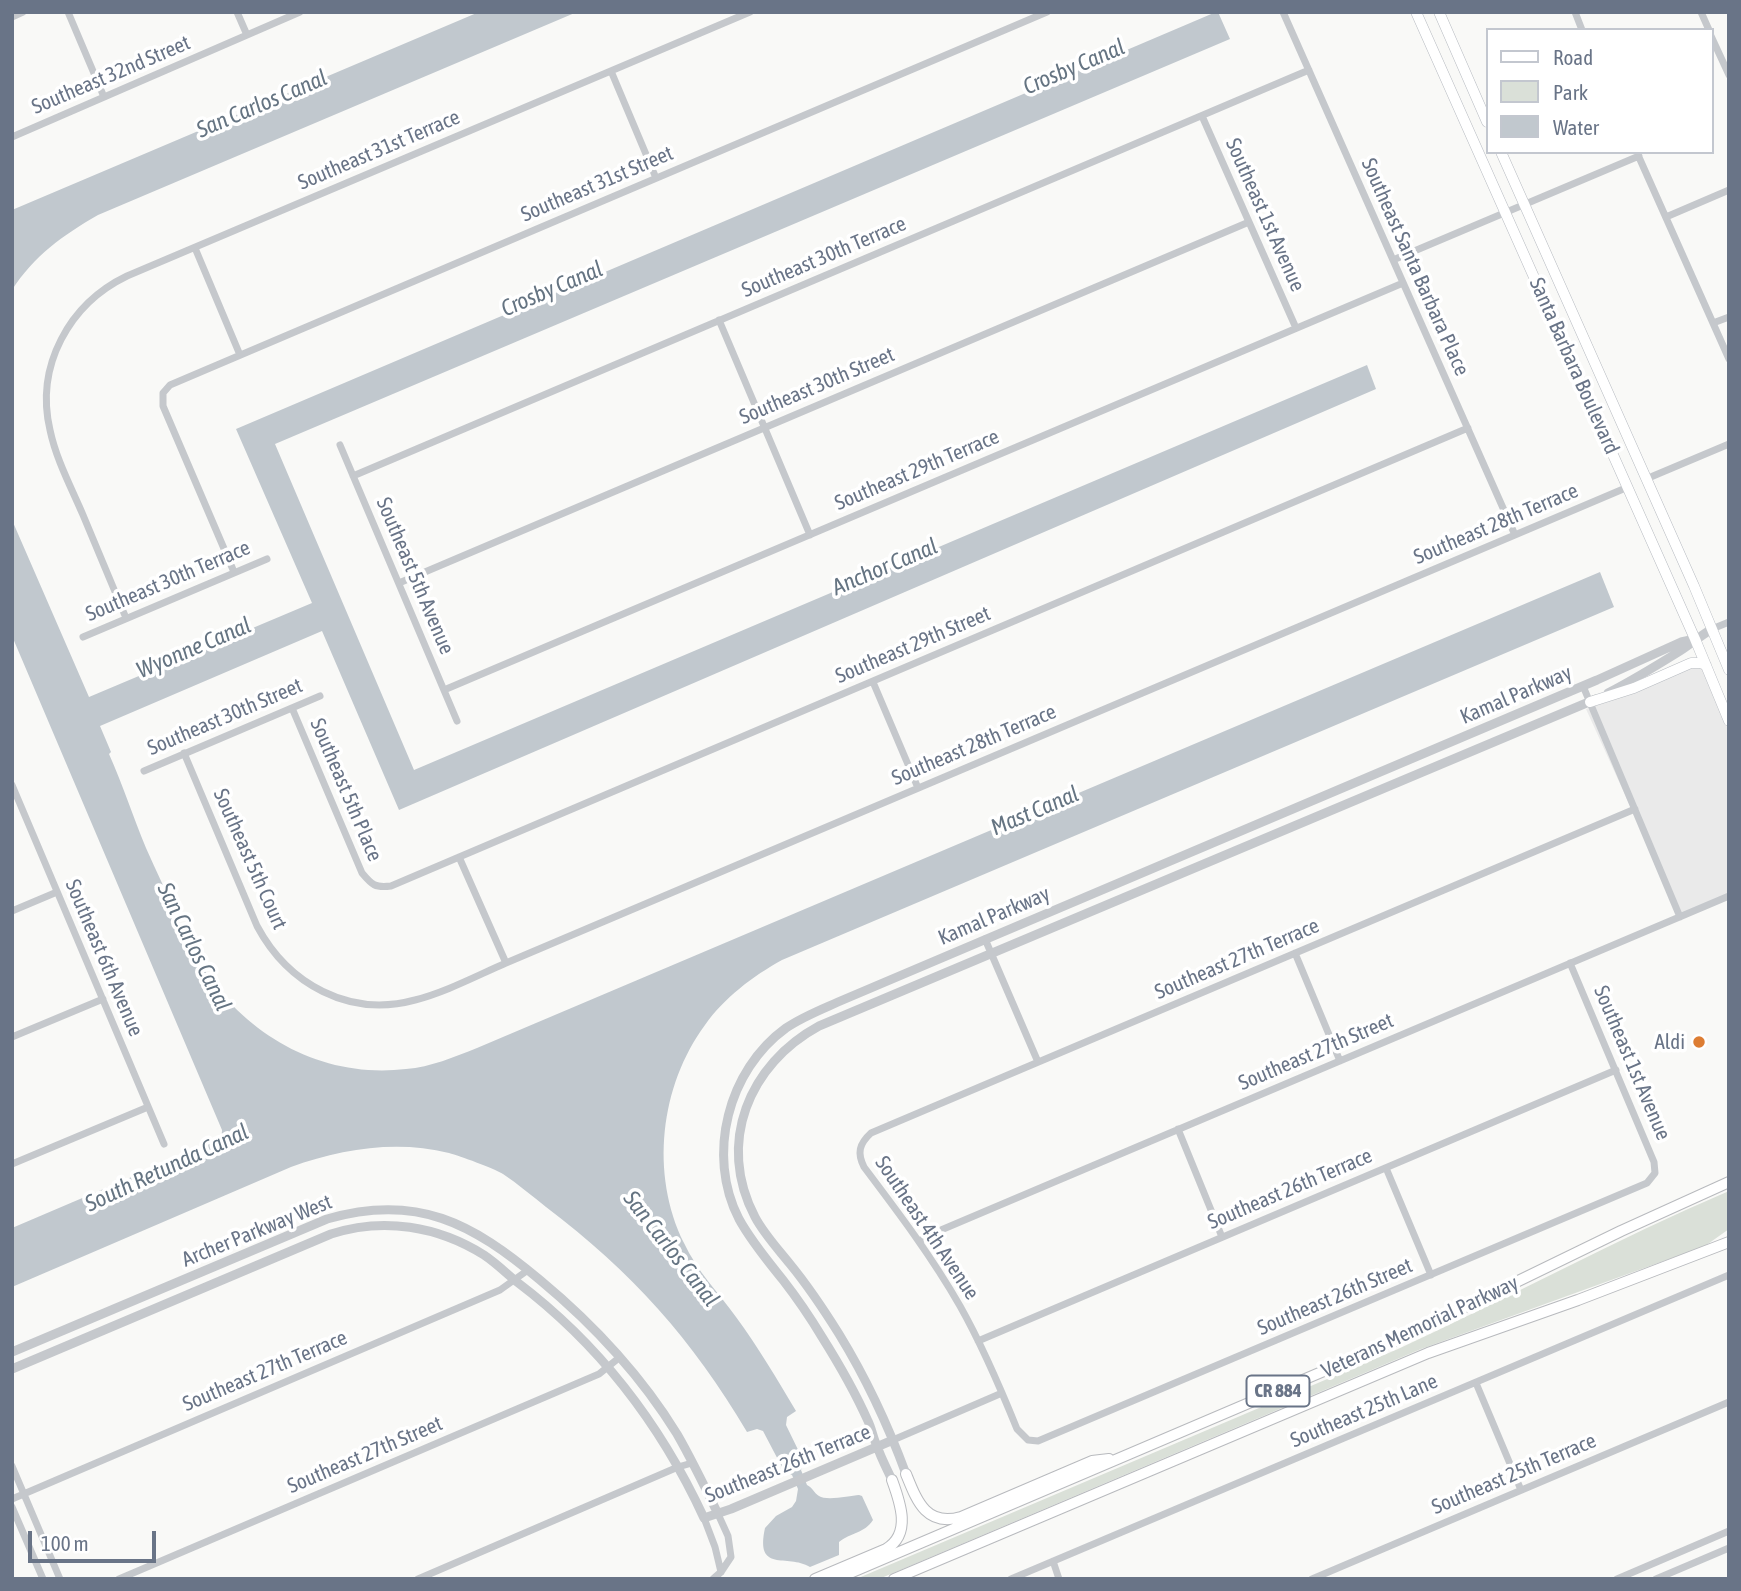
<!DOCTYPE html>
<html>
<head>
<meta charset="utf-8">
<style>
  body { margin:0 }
  #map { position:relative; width:1741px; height:1591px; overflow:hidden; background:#f9f9f7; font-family:"Asap Condensed",sans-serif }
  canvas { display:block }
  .frame { position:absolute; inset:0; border:14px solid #697487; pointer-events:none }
  .legend { position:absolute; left:1486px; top:28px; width:228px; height:126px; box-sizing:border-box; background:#fff; border:2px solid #c3c7cf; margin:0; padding:9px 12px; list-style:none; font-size:21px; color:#697487 }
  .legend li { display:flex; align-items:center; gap:14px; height:35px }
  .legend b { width:35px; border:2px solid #c3c7cf }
  .scale { position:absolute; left:28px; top:1531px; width:128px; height:32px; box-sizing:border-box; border:4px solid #697487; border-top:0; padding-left:9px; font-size:21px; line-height:24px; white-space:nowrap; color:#697487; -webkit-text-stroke:5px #fff; paint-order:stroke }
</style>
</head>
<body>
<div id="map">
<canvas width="1741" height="1591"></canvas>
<div class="frame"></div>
<ul class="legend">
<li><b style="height:9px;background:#fff"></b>Road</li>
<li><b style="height:19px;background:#dae0d8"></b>Park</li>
<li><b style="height:19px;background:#c1c8ce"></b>Water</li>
</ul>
<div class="scale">100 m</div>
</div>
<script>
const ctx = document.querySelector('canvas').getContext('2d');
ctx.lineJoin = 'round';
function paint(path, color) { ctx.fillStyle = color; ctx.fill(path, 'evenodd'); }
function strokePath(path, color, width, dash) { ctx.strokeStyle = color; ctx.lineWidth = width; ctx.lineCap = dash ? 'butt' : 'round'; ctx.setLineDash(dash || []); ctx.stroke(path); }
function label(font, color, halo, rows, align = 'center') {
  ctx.font = font + ' "Asap Condensed",sans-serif'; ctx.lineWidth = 7; ctx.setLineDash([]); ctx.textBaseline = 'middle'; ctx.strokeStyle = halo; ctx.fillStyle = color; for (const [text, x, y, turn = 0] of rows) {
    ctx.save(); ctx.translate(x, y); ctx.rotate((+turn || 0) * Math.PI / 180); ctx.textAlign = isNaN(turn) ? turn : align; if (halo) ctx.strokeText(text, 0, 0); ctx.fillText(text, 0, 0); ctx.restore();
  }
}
const built = new Path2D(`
  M1699 667 1703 669 1729 732V898L1681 918 1586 709 1636 692 1689 669Z`);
const green = new Path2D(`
  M1729 1191V1229L1705 1246 1421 1349 879 1579H856L1398 1349C1509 1298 1616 1239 1729 1191Z`);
const water = new Path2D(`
  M479 12H577L98 215C63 235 34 256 12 290V210Z
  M1216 12H1218L1230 39 275 444 414 770 1367 365 1376 389 399 810 322 631 100 726 111 752 109 754C123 785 133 817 146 848 156 871 167 893 177 916 185 933 192 952 203 968 247 1037 324 1079 406 1069 431 1067 454 1057 477 1048L1600 572 1614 607 782 960C753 976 724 998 705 1025 660 1086 650 1174 684 1243 697 1271 718 1292 736 1317 758 1347 777 1379 796 1411L787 1417 786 1425 804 1462 801 1470 807 1485C813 1488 814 1493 819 1496 826 1501 850 1496 859 1495L862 1496 873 1520C865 1533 850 1533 839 1542V1555L810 1567C787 1553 755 1574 765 1528L776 1516 792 1507 796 1501 798 1489 792 1475 784 1471 763 1431 757 1429 747 1432C692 1339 632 1272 546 1207 532 1196 518 1184 503 1174 493 1168 460 1156 449 1153 396 1140 341 1149 291 1167L12 1287V1228L216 1141C221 1139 222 1135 222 1130L12 636V520L89 697 312 603 236 429Z`);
const minor = new Path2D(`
  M68 12 104 97
  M237 12 247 35
  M1283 12 1515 535
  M1575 12 1582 30
  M1701 12 1709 30
  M12 17 23 12
  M1711 36 1729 75
  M611 71 656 178
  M1202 116 1296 328
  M12 137 300 12
  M1638 155 1729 359
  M1666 217 1729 190
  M195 248 240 355
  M1393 260 1639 156
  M719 320 810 535
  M1713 323 1729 317
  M340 445 457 721
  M353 476 1309 70
  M1646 479 1729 444
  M234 572 163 406V393L170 385 1047 12
  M399 583 1249 222
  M126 618C112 584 97 549 83 515 71 487 56 459 50 430 35 366 69 304 127 276L750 12
  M1712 629 1729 622
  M83 637 267 559
  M873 682 918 788
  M1583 686 1680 917
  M444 690 1403 283
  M292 708 362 873C372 885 375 888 391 886L1468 428
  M184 753 257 926C288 984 349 1018 415 1000 446 992 476 976 506 963L1628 487
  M144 771 320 696
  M12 785 164 1144
  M459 857 506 963
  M12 911 57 892
  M985 939 1038 1062
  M1295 953 1340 1061
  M1570 963 1654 1162 1655 1173 1647 1183 1038 1441 1028 1440 1017 1429C1000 1387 982 1345 960 1306 932 1257 898 1212 864 1167 857 1153 859 1144 871 1133L1635 809
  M12 1037 103 999
  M1178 1129 1222 1237
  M12 1164 148 1107
  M1386 1168 1431 1275
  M919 1241 941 1230 1729 896
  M978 1341 1616 1070
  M1476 1383 1521 1490
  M893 1440 1002 1393
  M12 1466 60 1579
  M12 1499 500 1290 528 1270
  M12 1507 43 1579
  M704 1518 715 1547 721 1572
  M1053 1561 1059 1579
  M119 1579 599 1374 620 1357
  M418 1579 678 1467 692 1463
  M713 1579 721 1572 731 1557 728 1536 718 1514
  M1011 1579 1729 1275
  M1312 1579 1729 1402
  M1617 1579 1729 1531
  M1656 1579 1729 1548`);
const tertiary = new Path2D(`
  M1608 693C1633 680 1656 666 1680 651 1691 644 1700 636 1712 629
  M12 1352 327 1219C417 1193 472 1223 540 1280 593 1324 640 1374 677 1434 692 1460 705 1487 718 1514
  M12 1369 331 1234C383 1217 438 1226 484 1255 496 1263 506 1273 517 1282 599 1344 661 1425 704 1518L731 1509 893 1440
  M906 1474C888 1425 866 1378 839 1334 824 1310 808 1286 790 1264 778 1249 764 1234 755 1217 716 1143 749 1064 819 1026L1596 699
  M892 1480C887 1469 881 1458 877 1446 873 1438 872 1429 868 1421 855 1392 839 1364 822 1337 810 1317 797 1298 783 1280 767 1260 751 1241 739 1219 706 1155 728 1070 786 1028 802 1017 820 1010 838 1002L1597 680 1681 642 1695 639`);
const secondary = new Path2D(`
  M1416 12 1695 639 1729 721
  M1439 12 1487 122
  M1501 152 1694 586 1729 670
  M1590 702 1634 688 1691 663H1700L1706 665`);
const trunk = new Path2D(`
  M906 1474C917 1501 926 1527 961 1517L1092 1461 1109 1459
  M815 1579 886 1549C912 1534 900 1502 892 1480
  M836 1579 1399 1339 1621 1231 1729 1182
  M894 1579 1428 1353 1578 1300 1729 1242`);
const markers = [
  [1699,1042,7,"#dd7d33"]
];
const shields = [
  [1278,1391,63]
];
const shieldNames = [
  ["CR 884",1278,1391]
];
const streetNames = [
  ["Southeast 32nd Street",111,75,-23],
  ["Southeast 31st Terrace",379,150,-23],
  ["Southeast 31st Street",597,184,-23],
  ["Southeast 1st Avenue",1265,215,66],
  ["Southeast 30th Terrace",824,257,-23],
  ["Southeast Santa Barbara Place",1415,267,66],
  ["Santa Barbara Boulevard",1574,366,66],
  ["Southeast 30th Street",817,386,-23],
  ["Southeast 29th Terrace",917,470,-23],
  ["Southeast 28th Terrace",1496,524,-23],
  ["Southeast 5th Avenue",415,576,67],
  ["Southeast 30th Terrace",168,581,-23],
  ["Southeast 29th Street",913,645,-23],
  ["Kamal Parkway",1516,695,-23],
  ["Southeast 30th Street",225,717,-23],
  ["Southeast 28th Terrace",974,745,-23],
  ["Southeast 5th Place",346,790,67],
  ["Southeast 5th Court",250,859,66],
  ["Kamal Parkway",994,916,-23],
  ["Southeast 6th Avenue",104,958,67],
  ["Southeast 27th Terrace",1237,959,-23],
  ["Southeast 27th Street",1316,1052,-23],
  ["Southeast 1st Avenue",1632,1063,67],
  ["Southeast 26th Terrace",1290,1189,-23],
  ["Southeast 4th Avenue",927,1228,56],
  ["Archer Parkway West",257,1231,-22],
  ["Southeast 26th Street",1335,1297,-23],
  ["Veterans Memorial Parkway",1420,1327,-25],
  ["Southeast 27th Terrace",265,1371,-23],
  ["Southeast 25th Lane",1364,1411,-23],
  ["Southeast 27th Street",365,1455,-23],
  ["Southeast 26th Terrace",788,1464,-22],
  ["Southeast 25th Terrace",1514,1474,-23]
];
const poiNames = [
  ["Aldi",1685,1042]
];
const waterNames = [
  ["Crosby Canal",1074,67,-23],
  ["San Carlos Canal",262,104,-23],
  ["Crosby Canal",552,289,-23],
  ["Anchor Canal",885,567,-23],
  ["Wyonne Canal",194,648,-23],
  ["Mast Canal",1035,811,-23],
  ["San Carlos Canal",194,947,64],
  ["South Retunda Canal",167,1168,-25],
  ["San Carlos Canal",671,1249,52]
];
paint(built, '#eaeaea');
paint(green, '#dae0d8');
paint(water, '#c1c8ce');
strokePath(secondary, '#b7bbc1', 11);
strokePath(trunk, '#b8babe', 12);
strokePath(minor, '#c5c8cc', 7);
strokePath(tertiary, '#c5c8cc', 9);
strokePath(secondary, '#fff', 10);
strokePath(trunk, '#fff', 10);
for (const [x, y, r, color] of markers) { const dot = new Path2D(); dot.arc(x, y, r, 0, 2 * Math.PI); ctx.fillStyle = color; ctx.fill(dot); strokePath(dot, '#fff', 2.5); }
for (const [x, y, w] of shields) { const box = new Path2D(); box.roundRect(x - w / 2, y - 15.5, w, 31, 5); ctx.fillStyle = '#fff'; ctx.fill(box); strokePath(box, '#697487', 2); }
label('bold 19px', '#697487', null, shieldNames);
label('21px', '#697487', '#fff', streetNames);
label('21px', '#697487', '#fff', poiNames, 'right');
label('italic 23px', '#657482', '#fff', waterNames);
</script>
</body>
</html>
